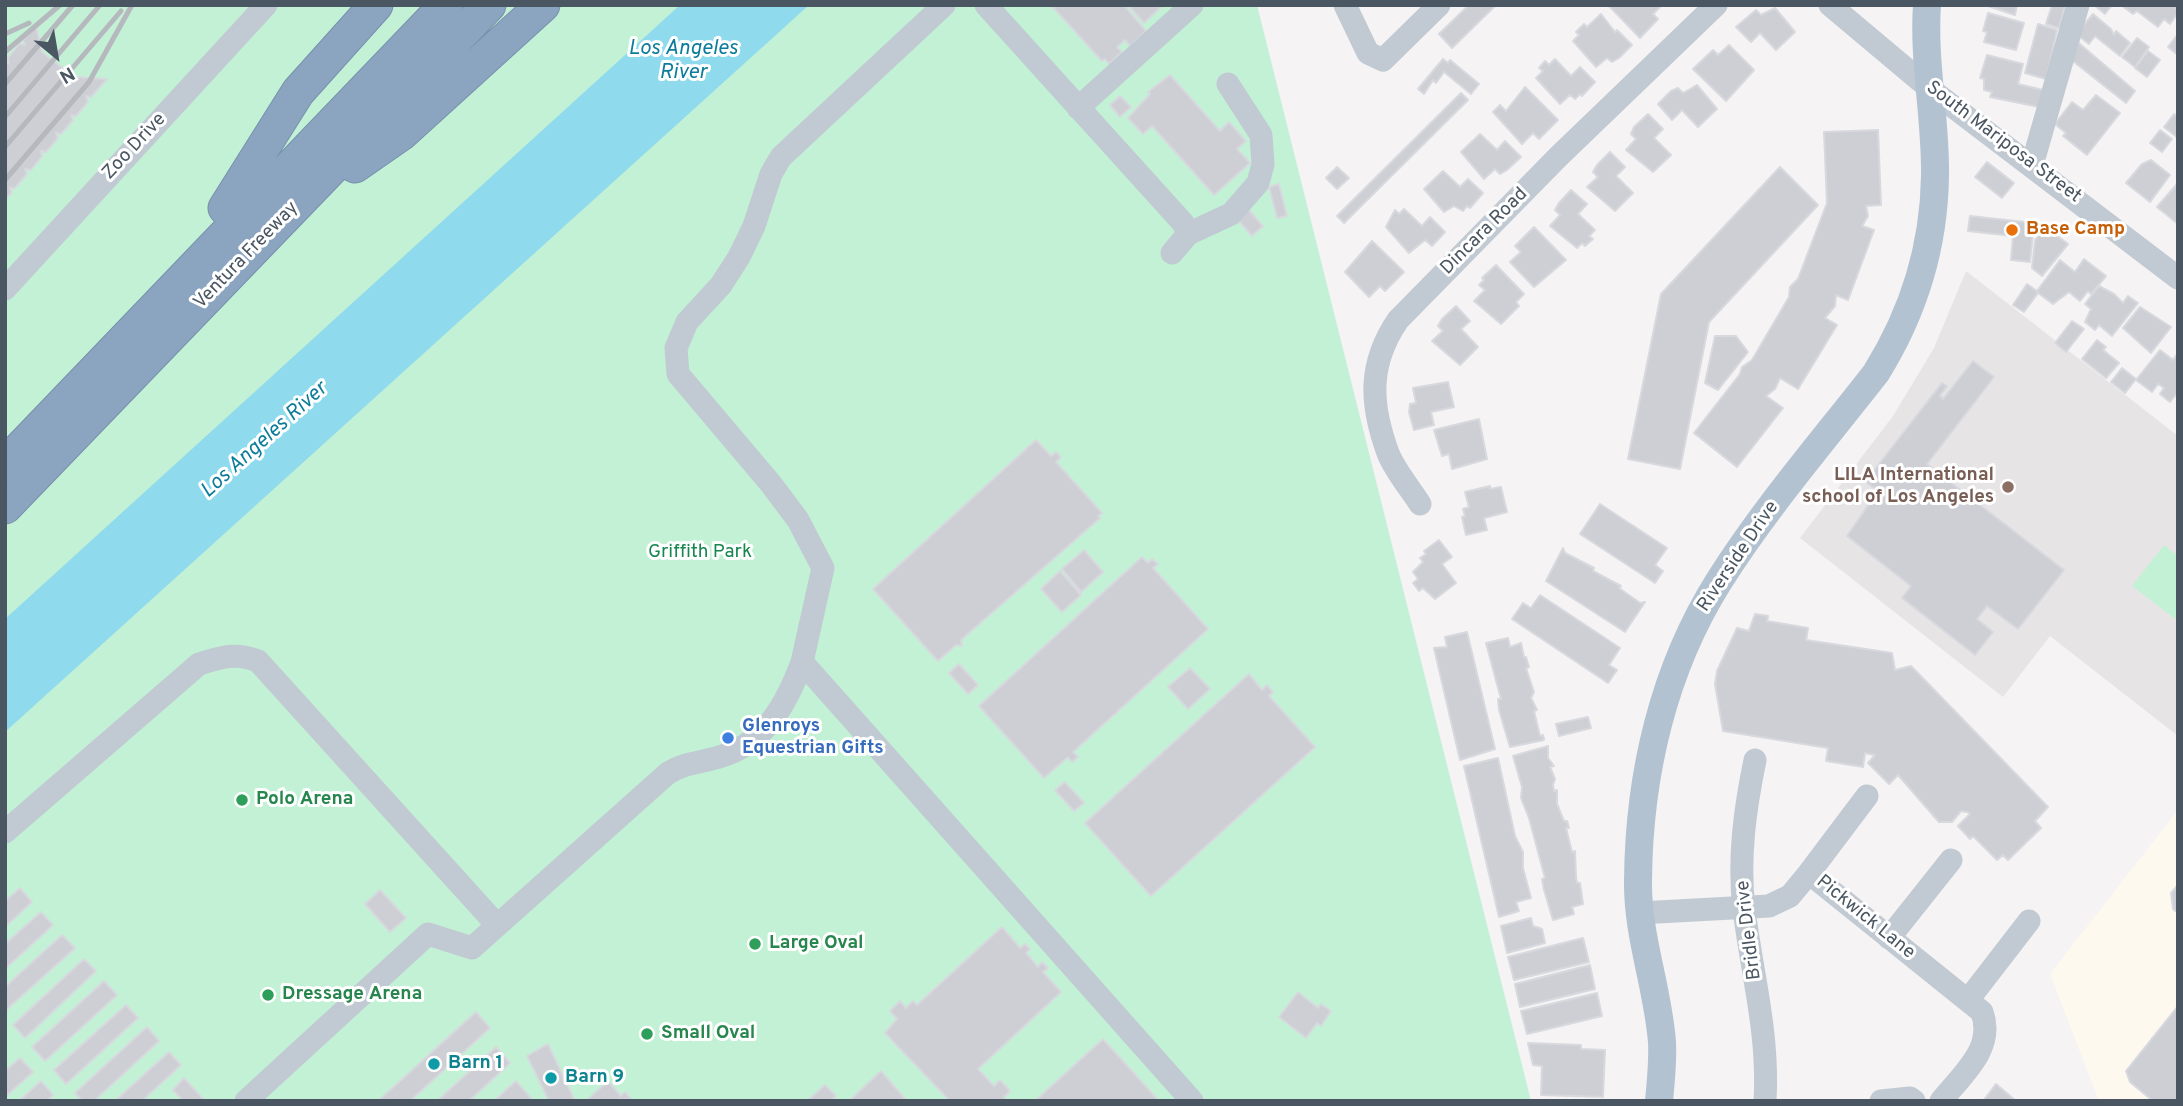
<!DOCTYPE html>
<html>
<head>
<meta charset="utf-8">
<style>
  body { margin:0 }
  #map { position:relative; width:2183px; height:1106px; overflow:hidden; background:#f5f3f3; font-family:Overpass,sans-serif }
  canvas { display:block }
  .frame { position:absolute; inset:0; border:7px solid #4a5661; pointer-events:none }
  .north { position:absolute; left:21px; top:21px; width:70px; height:70px; -webkit-text-stroke:5px #fff; paint-order:stroke; rotate:150deg; font-size:19px; font-weight:700; line-height:28px; text-align:center; color:#4a5661 }
  .north::after { content:''; display:block; margin:auto; width:24px; height:32px; background:#4a5661; clip-path:polygon(50% 0,100% 100%,50% 72%,0 100%) }
</style>
</head>
<body>
<div id="map">
<canvas width="2183" height="1106"></canvas>
<div class="frame"></div>
<div class="north">N</div>
</div>
<script>
const ctx = document.querySelector('canvas').getContext('2d');
ctx.lineJoin = 'round';
function paint(path, color) { ctx.fillStyle = color; ctx.fill(path, 'evenodd'); }
function strokePath(path, color, width, dash) { ctx.strokeStyle = color; ctx.lineWidth = width; ctx.lineCap = dash ? 'butt' : 'round'; ctx.setLineDash(dash || []); ctx.stroke(path); }
function label(font, color, halo, rows, align = 'center') {
  ctx.font = font + ' Overpass,sans-serif'; ctx.lineWidth = 6; ctx.setLineDash([]); ctx.textBaseline = 'middle'; ctx.strokeStyle = halo; ctx.fillStyle = color; for (const [text, x, y, turn = 0] of rows) {
    ctx.save(); ctx.translate(x, y); ctx.rotate((+turn || 0) * Math.PI / 180); ctx.textAlign = isNaN(turn) ? turn : align; if (halo) ctx.strokeText(text, 0, 0); ctx.fillText(text, 0, 0); ctx.restore();
  }
}
const commercial = new Path2D(`
  M2178 810V1101H2099L2050 974Z`);
const education = new Path2D(`
  M1966 271 2178 436V736L2050 636 2003 697 1800 538 1893 416 1934 348Z`);
const green = new Path2D(`
  M5 5H1257L1531 1101H5Z
  M2164 545 2178 556V621L2132 586Z`);
const water = new Path2D(`
  M680 5H809L5 732V619Z`);
const building = new Path2D(`
  M1051 5H1124L1146 31 1130 46 1125 40 1117 47 1122 52 1109 64 1105 59 1102 61Z
  M1128 5H1163L1144 23Z
  M1469 5H1496L1452 48 1439 34Z
  M1608 5H1662L1653 14 1658 19 1640 38Z
  M1985 5H2017L2015 15Z
  M2052 5H2065L2059 28 2046 24Z
  M2094 5H2112L2105 14Z
  M2121 5H2175L2178 13 2170 24 2164 19 2158 27 2137 11 2133 14Z
  M1775 8 1795 32 1776 50 1760 33 1751 42 1736 27 1756 10 1761 15Z
  M1988 13 2024 23 2016 50 1984 42 1987 32 1983 31Z
  M1601 14 1615 32 1617 30 1632 45 1619 58 1612 62 1607 58 1596 67 1573 41 1579 35 1576 32 1584 24 1587 27Z
  M2093 14 2111 29 2114 35 2116 31 2130 43 2120 56 2095 36 2089 44 2076 34Z
  M2038 24 2057 30 2046 79 2025 73Z
  M36 26 42 52 74 77 107 79 91 97 86 96 88 102 76 116 71 115 73 120 61 134 56 133 58 138 46 152 41 151 42 156 31 170 25 169 27 174 15 188H10L12 192 5 200V62L9 63 8 58 19 44 25 45 23 40Z
  M2178 34V55L2168 47Z
  M2137 38 2149 47 2135 67 2122 57Z
  M2074 39 2135 91 2126 103 2069 58Z
  M1729 45 1754 70 1726 101 1693 69 1713 50 1718 55Z
  M2148 51 2160 60 2147 77 2135 68Z
  M1987 55 2023 64 2018 84 2043 90 2039 107 1990 97 1992 92 1984 90V79L1980 78Z
  M1443 59 1448 63 1450 60 1479 84 1471 94 1444 72 1436 83 1433 80 1424 94 1418 89Z
  M1555 59 1571 76 1580 67 1595 82 1582 96 1580 94 1575 99 1570 95 1560 104 1536 78 1543 71 1539 68 1545 61 1549 65Z
  M1170 75 1220 131 1229 122 1246 141 1237 149 1250 163 1214 195 1152 126 1143 134 1128 118 1150 94 1148 92Z
  M1697 85 1717 109 1698 127 1682 110 1672 120 1658 104 1671 91 1678 88 1683 93Z
  M1525 87 1558 120 1539 139 1533 133 1522 144 1493 112 1500 105 1506 111Z
  M1461 93 1468 100 1344 223 1337 216Z
  M2096 95 2120 113 2087 155 2063 136 2066 133 2055 124 2072 102 2083 110Z
  M1120 96 1131 107 1120 117 1110 105Z
  M1648 114 1663 129 1654 138 1671 155 1653 172 1626 150 1636 139 1631 134 1634 127Z
  M2174 114 2178 117V138L2164 127Z
  M1878 130 1881 205 1866 206 1868 216 1862 226 1874 230 1848 300 1836 295 1835 306 1825 318 1837 325 1798 389 1780 378 1775 389 1766 396 1783 408 1737 467 1694 433 1740 374 1742 367 1752 360 1789 297 1790 287 1798 279 1827 203 1824 132Z
  M2160 130 2172 139 2162 152 2150 143Z
  M1480 134 1497 150 1505 141 1521 157 1507 170 1500 174 1495 169 1484 179 1461 152Z
  M1610 152 1625 167 1616 176 1633 193 1615 211 1587 187 1598 177 1593 172 1597 165Z
  M2151 160 2170 175 2150 202 2126 183 2142 164Z
  M1987 162 2014 183 2002 198 1975 177Z
  M1337 167 1349 178 1337 189 1326 178Z
  M1780 167 1818 205 1709 322 1680 469 1628 459 1661 294Z
  M1443 171 1460 187 1468 179 1483 193 1470 208 1467 206 1463 211 1454 206 1444 212 1424 189Z
  M1279 184 1287 216 1277 218 1269 187Z
  M2177 184H2178V224L2157 207Z
  M1571 190 1587 204 1578 214 1595 230 1589 236 1593 239 1585 246 1582 243 1577 248 1550 226 1560 215 1555 210 1559 203Z
  M1248 209 1263 226 1252 236 1237 219Z
  M1404 209 1422 226 1430 217 1445 232 1432 246 1425 240 1409 253 1386 227 1395 210 1399 214Z
  M1970 216 2034 223 2030 262 2011 260 2013 236 1968 231Z
  M2041 224 2068 244 2042 276 2032 268 2035 240 2040 233 2036 230Z
  M1534 227 1566 260 1534 287 1510 262 1521 252 1515 246Z
  M1372 241 1404 272 1385 291 1380 286 1369 297 1345 272Z
  M2084 259 2106 276 2091 294 2088 291 2080 301 2069 292 2053 304 2038 293 2024 312 2013 305 2027 284 2037 291 2060 260 2075 272Z
  M1496 265 1524 294 1516 302 1519 306 1501 324 1474 301 1485 290 1479 285 1484 280 1482 278Z
  M2099 286 2114 294 2123 303 2128 296 2138 303 2112 336 2099 325 2095 330 2085 322 2091 309 2085 304Z
  M1456 306 1470 321 1461 329 1478 347 1460 365 1432 341 1443 331 1438 326 1442 319Z
  M2140 307 2171 327 2151 353 2123 328Z
  M2072 321 2084 329 2066 352 2055 343Z
  M1715 336H1736L1748 352 1718 390 1705 383Z
  M2097 340 2106 347 2103 350 2119 363 2106 378 2082 359Z
  M2160 350 2173 360 2178 353V392L2170 402 2160 394 2164 388 2158 384 2152 392 2136 380Z
  M1973 361 1994 377 1927 464 2064 570 2018 629 1987 606 1977 619 1993 632 1975 655 1902 598 1911 586 1847 536 1878 491 1862 479 1868 470 1872 473 1942 383 1947 386 1940 396 1943 399Z
  M2122 368 2136 379 2125 393 2111 382Z
  M1448 382 1454 407 1431 412 1434 425 1414 430 1409 412 1410 404 1416 403 1413 388Z
  M1479 419 1487 459 1452 469 1449 454 1442 456 1434 430Z
  M1036 440 1051 456 1056 452 1061 457 1056 462 1102 513 1098 516 1100 518 961 640 962 646 956 645 938 661 873 589Z
  M1490 486V489L1501 487 1507 512 1484 518 1487 530 1466 535 1462 517 1465 516 1463 509 1469 507 1465 492Z
  M1600 504 1667 548 1655 565 1663 571 1655 583 1580 534Z
  M1439 540 1452 557 1442 564 1456 583 1435 599 1423 588 1419 591 1413 583 1418 579 1413 572 1423 562 1420 558 1426 554 1424 551Z
  M1563 548 1565 553 1594 568 1593 571 1621 586 1619 588 1640 603 1645 602 1625 632 1546 581Z
  M1084 550 1103 572 1081 592 1062 569Z
  M1142 557 1148 563 1152 559 1158 564 1153 568 1208 629 1073 752 1078 757 1072 762 1068 757 1044 778 979 706Z
  M1060 571 1081 595 1062 612 1041 589Z
  M1540 595 1620 648 1609 665 1617 670 1608 683 1512 619 1523 603 1531 608Z
  M1755 614 1768 616 1767 621 1808 628 1806 640 1892 653 1895 670 1911 666 2048 807 2035 821 2041 828 2008 860 2003 855 1997 860 1973 836 1970 839 1958 826 1970 814 1967 812 1961 811 1952 822H1939L1898 775 1889 784 1868 763 1875 755 1865 753 1863 767 1826 761 1828 748 1723 731 1715 684 1717 671 1737 628 1749 631Z
  M1467 632 1495 749 1460 760 1434 648 1447 647 1445 637Z
  M1508 638 1510 647 1521 643 1524 657H1526L1529 667 1526 668 1534 692 1531 698 1537 710 1534 711 1540 736 1543 735 1544 740 1510 747 1499 710 1498 699H1501L1486 643Z
  M959 664 978 685 968 694 949 673Z
  M1190 668 1210 689 1188 709 1168 687Z
  M1249 674 1262 690 1267 685 1273 692 1269 696 1315 747 1151 896 1085 823Z
  M1588 717 1591 728 1559 736 1556 724Z
  M1548 746V758L1554 766 1550 767 1555 779 1553 785 1554 791 1557 790V804L1564 821H1567L1569 828H1566L1572 852 1575 851 1576 877 1577 883H1580L1583 904 1572 907 1574 914 1553 920 1544 890 1542 879 1545 878 1529 818 1521 798 1522 787 1513 756Z
  M1498 758 1515 836 1523 852V868L1531 898 1516 902 1519 911 1499 917 1464 766Z
  M1065 782 1084 803 1074 811 1055 790Z
  M2178 885V913L2173 909 2171 893Z
  M20 888 32 902 5 927V901Z
  M380 890 406 918 390 932 365 904Z
  M41 912 53 925 5 969V944Z
  M1531 918 1533 926 1542 929 1545 943 1507 953 1501 926Z
  M1002 927 1020 948 1025 944 1030 949 1026 953 1038 967 1042 962 1048 968 1043 972 1061 992 978 1069 994 1086 1000 1080 1010 1091 1004 1097 1007 1101H950L885 1033 897 1019 890 1011 900 1001 906 1008 913 1001 917 1005Z
  M62 935 75 948 5 1011V987Z
  M1583 938 1589 962 1514 980 1508 957Z
  M84 959 96 971 25 1038 13 1025Z
  M1590 965 1595 989 1520 1007 1515 984Z
  M104 981 117 995 45 1061 32 1047Z
  M1298 992 1318 1008 1321 1004 1331 1011 1321 1026 1317 1023 1306 1038 1279 1017Z
  M1597 993 1602 1016 1527 1034 1521 1011Z
  M126 1005 138 1018 66 1084 54 1070Z
  M2178 1006V1101H2153L2130 1082 2126 1071Z
  M476 1012 490 1028 410 1101H378Z
  M147 1027 159 1041 94 1101H82L75 1093Z
  M1103 1039 1159 1101H1035Z
  M1528 1043 1581 1045V1049L1605 1050 1603 1097 1541 1095 1542 1066 1533 1065Z
  M548 1044 575 1101H549L527 1056Z
  M496 1047 510 1063 469 1101H437Z
  M169 1052 181 1065 142 1101H115Z
  M20 1058 33 1072 5 1097V1071Z
  M881 1071 907 1101H849Z
  M184 1078 205 1101H183L173 1090Z
  M41 1081 53 1095 47 1101H19Z
  M516 1081 531 1098 527 1101H494Z
  M608 1081 621 1096 625 1092 631 1099 586 1101Z
  M1996 1084 2016 1101H1983Z
  M825 1085 836 1096 831 1101H807Z`);
const minor = new Path2D(`
  M944 5 781 157 771 174 754 226 739 257 721 285 687 322 676 348 678 374 771 484 798 520 823 568 802 662 1192 1101
  M986 5 1183 223 1188 234 1172 253
  M1345 5 1368 53 1383 60 1439 5
  M1830 5 1930 89 2178 278
  M1078 108 1192 5
  M2032 165 2078 5
  M1188 234 1231 214 1258 183 1263 164 1261 135 1228 84
  M5 289 266 5
  M1420 504C1410 488 1395 471 1388 453 1370 404 1368 364 1398 320L1558 157 1716 5
  M1755 760C1745 809 1738 858 1744 909 1752 975 1769 1033 1765 1101
  M5 832 199 664C221 657 236 652 258 661L497 925
  M1809 873 1867 796
  M1639 913 1769 906 1790 896 1809 873 1982 1012C1995 1048 1963 1074 1941 1101
  M1889 938 1951 860
  M1968 1000 2029 921
  M246 1101 428 934 472 948 668 773C687 762 699 763 719 757 765 744 787 703 802 662
  M1881 1101 1910 1098 1914 1101`);
const major = new Path2D(`
  M1659 1101C1661 1081 1663 1062 1662 1042 1658 988 1637 935 1638 880 1639 775 1663 670 1719 581 1765 508 1823 441 1876 373 1914 312 1934 248 1935 176 1936 119 1923 62 1927 5`);
const highway = new Path2D(`
  M355 166 401 134 543 5
  M225 208 298 92 376 5
  M5 464 446 5
  M5 507 489 5`);
const rail = new Path2D(`
  M5 34 29 23
  M5 52 60 5
  M5 84 73 5
  M5 117 100 5
  M5 147 121 11
  M5 180 89 82 132 5`);
const markers = [
  [2012,230,7,"#e8710a"],
  [2008,487,7,"#8d6e63"],
  [728,738,7,"#3f7fe0"],
  [242,800,7,"#2e9e5b"],
  [755,944,7,"#2e9e5b"],
  [268,995,7,"#2e9e5b"],
  [647,1034,7,"#2e9e5b"],
  [434,1064,7,"#0f9aa8"],
  [551,1078,7,"#0f9aa8"]
];
const streetNames = [
  ["South Mariposa Street",2003,143,37],
  ["Zoo Drive",135,147,-47],
  ["Dincara Road",1485,232,-45],
  ["Ventura Freeway",247,256,-46],
  ["Riverside Drive",1739,557,-56],
  ["Pickwick Lane",1865,918,39],
  ["Bridle Drive",1750,930,-97]
];
const foodNames = [
  ["Base Camp",2026,230]
];
const educationNames = [
  ["LILA International",1994,476],
  ["school of Los Angeles",1994,498]
];
const parkNames = [
  ["Griffith Park",700,553]
];
const shopNames = [
  ["Glenroys",742,727],
  ["Equestrian Gifts",742,749]
];
const leisureNames = [
  ["Polo Arena",256,800],
  ["Large Oval",769,944],
  ["Dressage Arena",282,995],
  ["Small Oval",661,1034]
];
const cultureNames = [
  ["Barn 1",448,1064],
  ["Barn 9",565,1078]
];
const waterNames = [
  ["Los Angeles",683,50],
  ["River",683,74],
  ["Los Angeles River",265,441,-42]
];
paint(commercial, '#fdf9ef');
paint(education, '#e6e4e5');
paint(green, '#c3f1d5');
paint(water, '#90daee');
paint(building, '#cdcfd5');
strokePath(building, '#d7d9de', 2);
strokePath(highway, '#7690ad', 35);
strokePath(minor, '#c1cad2', 23);
strokePath(major, '#b3c2d1', 28);
strokePath(highway, '#8ba5c1', 33);
strokePath(rail, '#b5b8bd', 5);
for (const [x, y, r, color] of markers) { const dot = new Path2D(); dot.arc(x, y, r, 0, 2 * Math.PI); ctx.fillStyle = color; ctx.fill(dot); strokePath(dot, '#fff', 2.5); }
label('19px', '#4a5661', '#fff', streetNames);
label('bold 19px', '#c56008', '#fff', foodNames, 'left');
label('bold 19px', '#785e54', '#fff', educationNames, 'right');
label('19px', '#17864f', '#fff', parkNames);
label('bold 19px', '#366cbe', '#fff', shopNames, 'left');
label('bold 19px', '#27864d', '#fff', leisureNames, 'left');
label('bold 19px', '#0d838f', '#fff', cultureNames, 'left');
label('italic 21px', '#0c7c9b', '#fff', waterNames);
</script>
</body>
</html>
